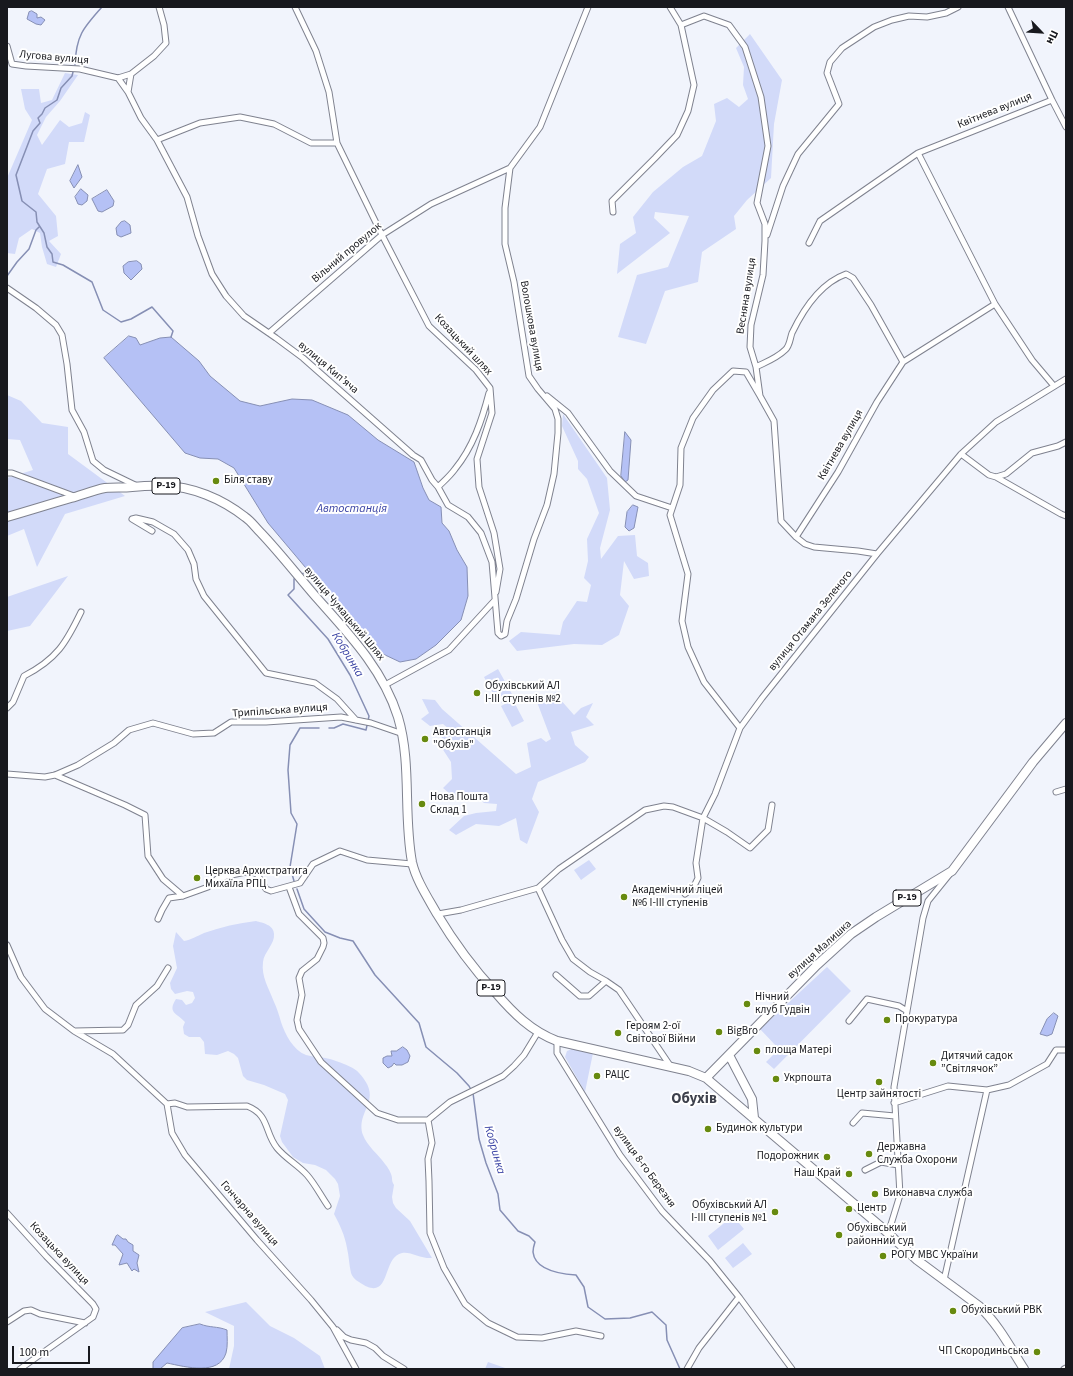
<!DOCTYPE html>
<html>
<head>
<meta charset="utf-8">
<style>
  body { margin:0 }
  #map { position:relative; width:1073px; height:1376px; overflow:hidden; background:#f1f4fc; font-family:"Source Sans 3",sans-serif }
  canvas { display:block }
  .frame { position:absolute; inset:0; border:8px solid #18191e; pointer-events:none }
  .north { position:absolute; left:1021px; top:12px; width:40px; height:40px; -webkit-text-stroke:3px #fff; paint-order:stroke; rotate:115deg; font-size:11px; font-weight:700; line-height:16px; text-align:center; color:#18191e }
  .north::after { content:''; display:block; margin:auto; width:14px; height:18px; background:#18191e; clip-path:polygon(50% 0,100% 100%,50% 72%,0 100%) }
  .scale { position:absolute; left:12px; top:1346px; width:78px; height:18px; box-sizing:border-box; border:2px solid #18191e; border-top:0; padding-left:5px; font-size:12px; line-height:14px; white-space:nowrap; color:#18191e; -webkit-text-stroke:3px #fff; paint-order:stroke }
</style>
</head>
<body>
<div id="map">
<canvas width="1073" height="1376"></canvas>
<div class="frame"></div>
<div class="north">Пн</div>
<div class="scale">100 m</div>
</div>
<script>
const ctx = document.querySelector('canvas').getContext('2d');
ctx.lineJoin = 'round';
function paint(path, color) { ctx.fillStyle = color; ctx.fill(path, 'evenodd'); }
function strokePath(path, color, width, dash) { ctx.strokeStyle = color; ctx.lineWidth = width; ctx.lineCap = dash ? 'butt' : 'round'; ctx.setLineDash(dash || []); ctx.stroke(path); }
function label(font, color, halo, rows, align = 'center') {
  ctx.font = font + ' "Source Sans 3",sans-serif'; ctx.lineWidth = 4; ctx.setLineDash([]); ctx.textBaseline = 'middle'; ctx.strokeStyle = halo; ctx.fillStyle = color; for (const [text, x, y, turn = 0] of rows) {
    ctx.save(); ctx.translate(x, y); ctx.rotate((+turn || 0) * Math.PI / 180); ctx.textAlign = isNaN(turn) ? turn : align; if (halo) ctx.strokeText(text, 0, 0); ctx.fillText(text, 0, 0); ctx.restore();
  }
}
const green = new Path2D(`
  M750 34 782 80 774 124 771 178 747 200 734 216 736 229 702 252 698 282 665 291 646 344 618 337 637 275 668 267 689 216 655 212 654 218 670 233 617 274 620 244 636 233 633 217 653 192 683 167 702 156 716 121 714 104 727 98 739 107 748 99 743 85 744 67 736 48Z
  M65 73 78 75 60 101 46 117 37 135 42 145 60 120 69 127 82 123 85 112 90 115 84 142H69L65 164 47 169 38 194 56 216 58 236 49 241 61 254 56 267 47 264 42 247 40 233 32 229 19 238 15 254 7 253V178L32 120 25 109 21 89H39L41 103 52 100Z
  M7 395 21 401 42 423 68 427V454L125 496 65 514 37 567 24 529 7 536V478L33 470 20 440 7 439Z
  M563 414 607 478 610 510 600 548 601 559 618 536 635 535 637 556 648 563 649 576 634 579 624 561 620 595 629 606 619 635 602 645 574 644 517 651 509 641 521 632 560 635 563 622 577 601 587 602 591 585 584 578 588 561 587 539 599 513 587 479 578 469V461L562 426Z
  M68 576 30 626 7 631V597Z
  M498 669 513 696 499 704 484 677Z
  M556 692 559 698 574 715 581 708 593 703 586 717 594 725 571 732 575 745 589 757 585 762 538 782 532 799 539 812 527 844 520 840 516 818 499 826 476 824 456 835 449 830 464 816 476 813 496 811 497 804 484 803 471 792 466 799H456L443 788 452 779 451 762 438 742 449 729 443 724 430 726 421 719 429 713 422 699 435 700 442 709 516 774 531 767 527 743 541 738 546 742 551 739 537 702Z
  M513 700 524 721 512 727 501 706Z
  M589 860 596 869 581 880 574 870Z
  M256 921C263 923 274 925 274 934 275 944 264 952 263 962 261 977 269 988 274 1002 277 1008 279 1015 281 1022 285 1034 293 1050 306 1055 313 1057 322 1057 330 1059 334 1060 339 1062 344 1064 349 1066 356 1069 359 1073 385 1101 355 1110 363 1135 367 1146 378 1154 385 1164 387 1166 390 1171 391 1174 393 1179 391 1180 394 1185L392 1197 393 1203 396 1208 410 1221 432 1258C421 1259 410 1251 402 1253 381 1257 392 1305 359 1282 355 1280 352 1276 351 1273 349 1265 349 1256 347 1248 345 1236 340 1225 334 1214L340 1196 338 1184 335 1179 326 1170 315 1165 303 1163 293 1157 282 1142 280 1136 288 1100 285 1094 264 1085 247 1080 243 1076 238 1058 234 1054 228 1051 217 1055 205 1054 204 1042 200 1037H189L184 1034 183 1027 185 1022C177 1013 167 1013 176 999L182 1000 186 1005 192 1003 195 998 193 992 187 991 175 994 171 989 170 983 177 968 173 946 176 932 184 941C191 940 197 936 204 933 221 927 238 923 256 921Z
  M827 967 851 991 774 1069 766 1062 779 1049 760 1029Z
  M572 1049 593 1053 585 1092 565 1057 567 1051Z
  M733 1216 744 1229 718 1250 708 1236Z
  M743 1243 752 1254 733 1268 725 1258Z
  M246 1302 270 1326 294 1338 320 1356 325 1369H229L234 1346V1326L205 1312Z
  M488 1362 508 1369H485Z`);
const water = new Path2D(`
  M32 11 37 14V18L41 17 45 20 41 25 36 24 27 19 29 12Z
  M78 165 82 177 74 188 70 181Z
  M81 189 88 195 87 201 82 205 78 204 75 197Z
  M107 190 114 201 113 206 102 212 98 211 92 199Z
  M125 221 130 225 131 233 121 237 117 235 116 228 121 222Z
  M137 261 141 264 142 269 131 280 124 273 123 266 128 262Z
  M129 336 136 338 140 345 160 338 171 337 199 361 210 376 240 401 260 406 292 399 312 400 348 415 378 440 414 462 423 488 429 500 441 507 442 523 449 531 457 550 467 567 468 596 461 620 436 645 416 659 400 662 383 654 370 644 268 523 234 468 218 459 200 458 185 453 104 358Z
  M625 432 631 440 628 480 625 482 621 476Z
  M633 505 638 507 634 528 629 531 625 527 627 512Z
  M1054 1013 1058 1016 1052 1034 1047 1036 1040 1034 1047 1019Z
  M403 1047 407 1050 410 1056 408 1062 402 1065H396L394 1063 392 1066 388 1068 383 1063V1058L387 1056H392L391 1051H396Z
  M118 1235 123 1239H126L128 1242 133 1245V1251L139 1255 137 1263 139 1272 134 1269 132 1271 127 1263 119 1265 123 1254 115 1245H112L116 1236Z
  M200 1324C210 1328 217 1326 227 1330 227 1337 228 1346 226 1353 219 1376 186 1367 167 1363L160 1369H153V1362L182 1328Z`);
const stream = new Path2D(`
  M75 65C76 36 83 28 102 7
  M73 72 72 76 61 88 57 100 45 108 42 114 38 118 40 123 33 131 16 175 22 201 36 212 37 222 44 233 47 247 52 254 53 262 63 265 92 282 103 310 121 322 131 319 152 307 173 331 171 337
  M7 276 17 262 29 249 36 230 39 227
  M301 575 307 570
  M296 578 294 579V589L288 595 328 639 350 675 369 716 366 730 343 724 334 728H329
  M294 881 290 867 297 824 291 813 288 770 290 745 300 728H319
  M297 889 304 909 325 932 340 938 353 941 375 975 419 1023 426 1047 457 1073 469 1086 473 1093 479 1139 486 1163 498 1194 500 1210 518 1231 529 1236 535 1242C534 1245 533 1249 533 1252 535 1271 561 1274 576 1275L584 1287 588 1307 605 1319 630 1318 652 1312 666 1325 667 1340 680 1369`);
const minor = new Path2D(`
  M159 7 164 25 166 43 154 56 131 74 128 92 141 118 157 140 187 197 198 236 212 274 226 296 244 316 276 338 303 358 413 455 421 460 432 480 438 487 448 505 468 517 481 533 492 562 498 633 501 636 505 634 507 621 516 599 534 539 547 505 554 474 558 433V419L555 409 538 389 529 376 514 282 505 244V208L510 168 540 127 588 7
  M295 7 316 51 329 92 337 143 382 235 429 326 476 370 490 388 492 413 477 459 479 487 494 533 500 569 496 592
  M1008 7 1052 100
  M681 25 704 16 729 25 745 47 761 97 768 146 757 203 765 224V241L763 275 751 325 750 347 756 367 760 396 746 372 733 371 713 390 693 418 681 448 680 485 670 515 688 574 682 621 688 647 704 682 740 728
  M7 46 12 64 26 66 80 69 118 78 131 74
  M118 78 128 92
  M157 140 200 123 240 117 274 124 311 143H337
  M918 153 995 304 1032 360 1054 386
  M613 212 612 201 655 158 677 135 688 111 694 85 681 25 670 7
  M767 235 783 186 798 154 839 104 827 73 830 62 842 48 874 27 892 20 909 16 927 17 946 13 958 7
  M809 243 820 221 918 153 1052 100 1066 127
  M7 288 36 308 56 325 62 335 67 364 72 410 84 432 93 461 104 470 135 485
  M269 333 382 235 431 204 510 168
  M756 367C766 362 777 358 785 350 790 346 790 338 792 333 803 310 821 283 846 274L853 278 871 305 903 362 995 304
  M547 396 568 413 610 471 636 496 672 508
  M760 396 774 421 781 521 796 537 805 544 814 547 858 551 877 554
  M961 454 989 475 996 477 1006 474 1032 453 1058 446 1066 442
  M7 473H12L74 496
  M996 477 1061 514 1066 516
  M438 487C444 481 450 476 455 469 473 447 482 420 489 393
  M152 531 132 519 136 518 153 522 174 534 188 550 194 564 196 579 204 596 266 673 315 683 337 699 356 720
  M796 537 838 472 877 402 903 362
  M385 685 449 650 495 600
  M7 708 13 702 24 676C57 659 66 643 81 612
  M7 774 45 777 55 775 78 765 114 743 129 730 153 723 193 734 214 733 231 722H266L341 717 371 723 403 734
  M55 775 125 805 145 815 148 856 163 879 183 896
  M1056 792 1066 789
  M289 887 299 914 323 938 324 943 323 947 317 959 302 971 299 978 302 995 297 1020 299 1029 321 1062 377 1113 398 1120H428
  M538 888 562 940 573 959 590 972 606 981 589 996H580L556 975
  M685 894 693 888 698 878 696 863 703 818 727 832 750 848 768 830 772 805
  M438 914 461 910 538 888 559 869 645 810 664 806 673 807 703 818 715 794 740 728 762 698 877 554 961 454 996 422 1066 379
  M158 919 162 910 169 898 183 896 208 887 218 878 250 871 257 874 266 889 271 891 300 883 313 864 340 851 367 860 412 864
  M7 945 21 977 45 1009 74 1031 113 1054 167 1104 172 1133 185 1155 257 1240 311 1300 333 1327 356 1369
  M606 981 619 990 671 1067
  M849 1021 867 999 899 1006 907 1011
  M75 1031 123 1030 128 1025 136 1005 157 986 168 968
  M538 1032 524 1055 514 1066 503 1076 450 1102 428 1120 432 1143 428 1159 429 1181 430 1233 444 1268 465 1304 488 1323 517 1337 542 1338 576 1331 601 1336
  M557 1041V1053L620 1155 662 1211 710 1261 739 1297 792 1369
  M894 1103 948 1086 987 1090 1009 1085 1047 1064 1056 1050H1066
  M167 1104 175 1103 187 1107 247 1106C270 1115 264 1132 277 1148 285 1158 298 1165 307 1175 315 1184 321 1196 328 1206
  M853 1123 862 1113 895 1116
  M865 1170 881 1162 898 1165
  M7 1213 46 1256 93 1304 96 1309 93 1317 20 1369
  M888 1234 900 1195 894 1087 923 918 928 901 949 875
  M944 1280 987 1090
  M7 1322 24 1311 31 1310 40 1314 85 1323
  M337 1330 344 1337 351 1340 366 1343 375 1348 383 1356 404 1369
  M687 1369 699 1348 739 1297
  M1064 1369 1066 1368`);
const primary = new Path2D(`
  M7 517C28 511 50 504 71 498 82 495 94 490 105 488 114 487 123 488 132 487 142 486 153 485 163 486 192 486 222 499 245 517 251 521 255 527 261 533 280 553 297 575 316 597 348 633 383 669 398 717 412 764 403 814 412 862 416 880 428 898 437 914 455 944 471 966 495 992 513 1013 531 1031 557 1041L689 1071 706 1078 879 1225 917 1260 979 1306C998 1324 1010 1347 1024 1369
  M729 1055 752 1099 754 1118
  M706 1078 817 965 851 934 876 917 952 871 1033 762 1066 723`);
const markers = [
  [216,481,4,"#678a0f"],
  [477,693,4,"#678a0f"],
  [425,739,4,"#678a0f"],
  [422,804,4,"#678a0f"],
  [197,878,4,"#678a0f"],
  [624,897,4,"#678a0f"],
  [747,1004,4,"#678a0f"],
  [887,1020,4,"#678a0f"],
  [719,1032,4,"#678a0f"],
  [618,1033,4,"#678a0f"],
  [757,1051,4,"#678a0f"],
  [933,1063,4,"#678a0f"],
  [597,1076,4,"#678a0f"],
  [776,1079,4,"#678a0f"],
  [879,1082,4,"#678a0f"],
  [708,1129,4,"#678a0f"],
  [869,1154,4,"#678a0f"],
  [827,1157,4,"#678a0f"],
  [849,1174,4,"#678a0f"],
  [875,1194,4,"#678a0f"],
  [849,1209,4,"#678a0f"],
  [775,1212,4,"#678a0f"],
  [839,1235,4,"#678a0f"],
  [883,1256,4,"#678a0f"],
  [953,1311,4,"#678a0f"],
  [1037,1352,4,"#678a0f"]
];
const shields = [
  [166,486,28],
  [907,898,28],
  [491,988,28]
];
const shieldNames = [
  ["Р-19",166,486],
  ["Р-19",907,898],
  ["Р-19",491,988]
];
const streetNames = [
  ["Лугова вулиця",54,58,5],
  ["Квітнева вулиця",995,111,-22],
  ["Вільний провулок",347,253,-40],
  ["Весняна вулиця",747,296,-81],
  ["Волошкова вулиця",531,326,80],
  ["Козацький шлях",463,345,47],
  ["вулиця Кипʼяча",328,368,40],
  ["Квітнева вулиця",841,445,-60],
  ["вулиця Чумацький Шлях",344,614,50],
  ["вулиця Отамана Зеленого",811,621,-51],
  ["Трипільська вулиця",280,711,-4],
  ["вулиця Малишка",820,950,-42],
  ["вулиця 8-го Березня",644,1167,54],
  ["Гончарна вулиця",249,1214,49],
  ["Козацька вулиця",59,1254,47]
];
const poiNames = [
  ["Біля ставу",224,481],
  ["Обухівський АЛ",485,687],
  ["І-ІІІ ступенів №2",485,700],
  ["Автостанція",433,733],
  ["\"Обухів\"",433,746],
  ["Нова Пошта",430,798],
  ["Склад 1",430,811],
  ["Церква Архистратига",205,872],
  ["Михаїла РПЦ",205,885],
  ["Академічний ліцей",632,891],
  ["№6 І-ІІІ ступенів",632,904],
  ["Нічний",755,998],
  ["клуб Гудвін",755,1011],
  ["Прокуратура",895,1020],
  ["Героям 2-ої",626,1027],
  ["Світової Війни",626,1040],
  ["BigBro",727,1032],
  ["площа Матері",765,1051],
  ["Дитячий садок",941,1057],
  ["”Світлячок”",941,1070],
  ["РАЦС",605,1076],
  ["Укрпошта",784,1079],
  ["Центр зайнятості",879,1095,"center"],
  ["Будинок культури",716,1129],
  ["Державна",877,1148],
  ["Служба Охорони",877,1161],
  ["Подорожник",819,1157,"right"],
  ["Наш Край",841,1174,"right"],
  ["Виконавча служба",883,1194],
  ["Обухівський АЛ",767,1206,"right"],
  ["І-ІІІ ступенів №1",767,1219,"right"],
  ["Центр",857,1209],
  ["Обухівський",847,1229],
  ["районний суд",847,1242],
  ["РОГУ МВС України",891,1256],
  ["Обухівський РВК",961,1311],
  ["ЧП Скородиньська",1029,1352,"right"]
];
const waterNames = [
  ["Автостанція",352,509],
  ["Кобринка",347,655,59],
  ["Кобринка",494,1150,74]
];
const districtNames = [
  ["Обухів",694,1100]
];
paint(green, '#d2daf9');
paint(water, '#b5c1f5');
strokePath(water, '#868fb4', 1);
strokePath(stream, '#868fb4', 1.5);
strokePath(minor, '#7f828f', 7);
strokePath(primary, '#7f828f', 10);
strokePath(minor, '#fff', 5);
strokePath(primary, '#fff', 8);
for (const [x, y, r, color] of markers) { const dot = new Path2D(); dot.arc(x, y, r, 0, 2 * Math.PI); ctx.fillStyle = color; ctx.fill(dot); strokePath(dot, '#fff', 1.5); }
for (const [x, y, w] of shields) { const box = new Path2D(); box.roundRect(x - w / 2, y - 8, w, 16, 3); ctx.fillStyle = '#fff'; ctx.fill(box); strokePath(box, '#18191e', 1); }
label('bold 10px', '#18191e', null, shieldNames);
label('11px', '#18191e', '#fff', streetNames);
label('11px', '#18191e', '#fff', poiNames, 'left');
label('italic 12px', '#3c45a5', '#fff', waterNames);
label('bold 15px', '#3e414c', '#fff', districtNames);
</script>
</body>
</html>
